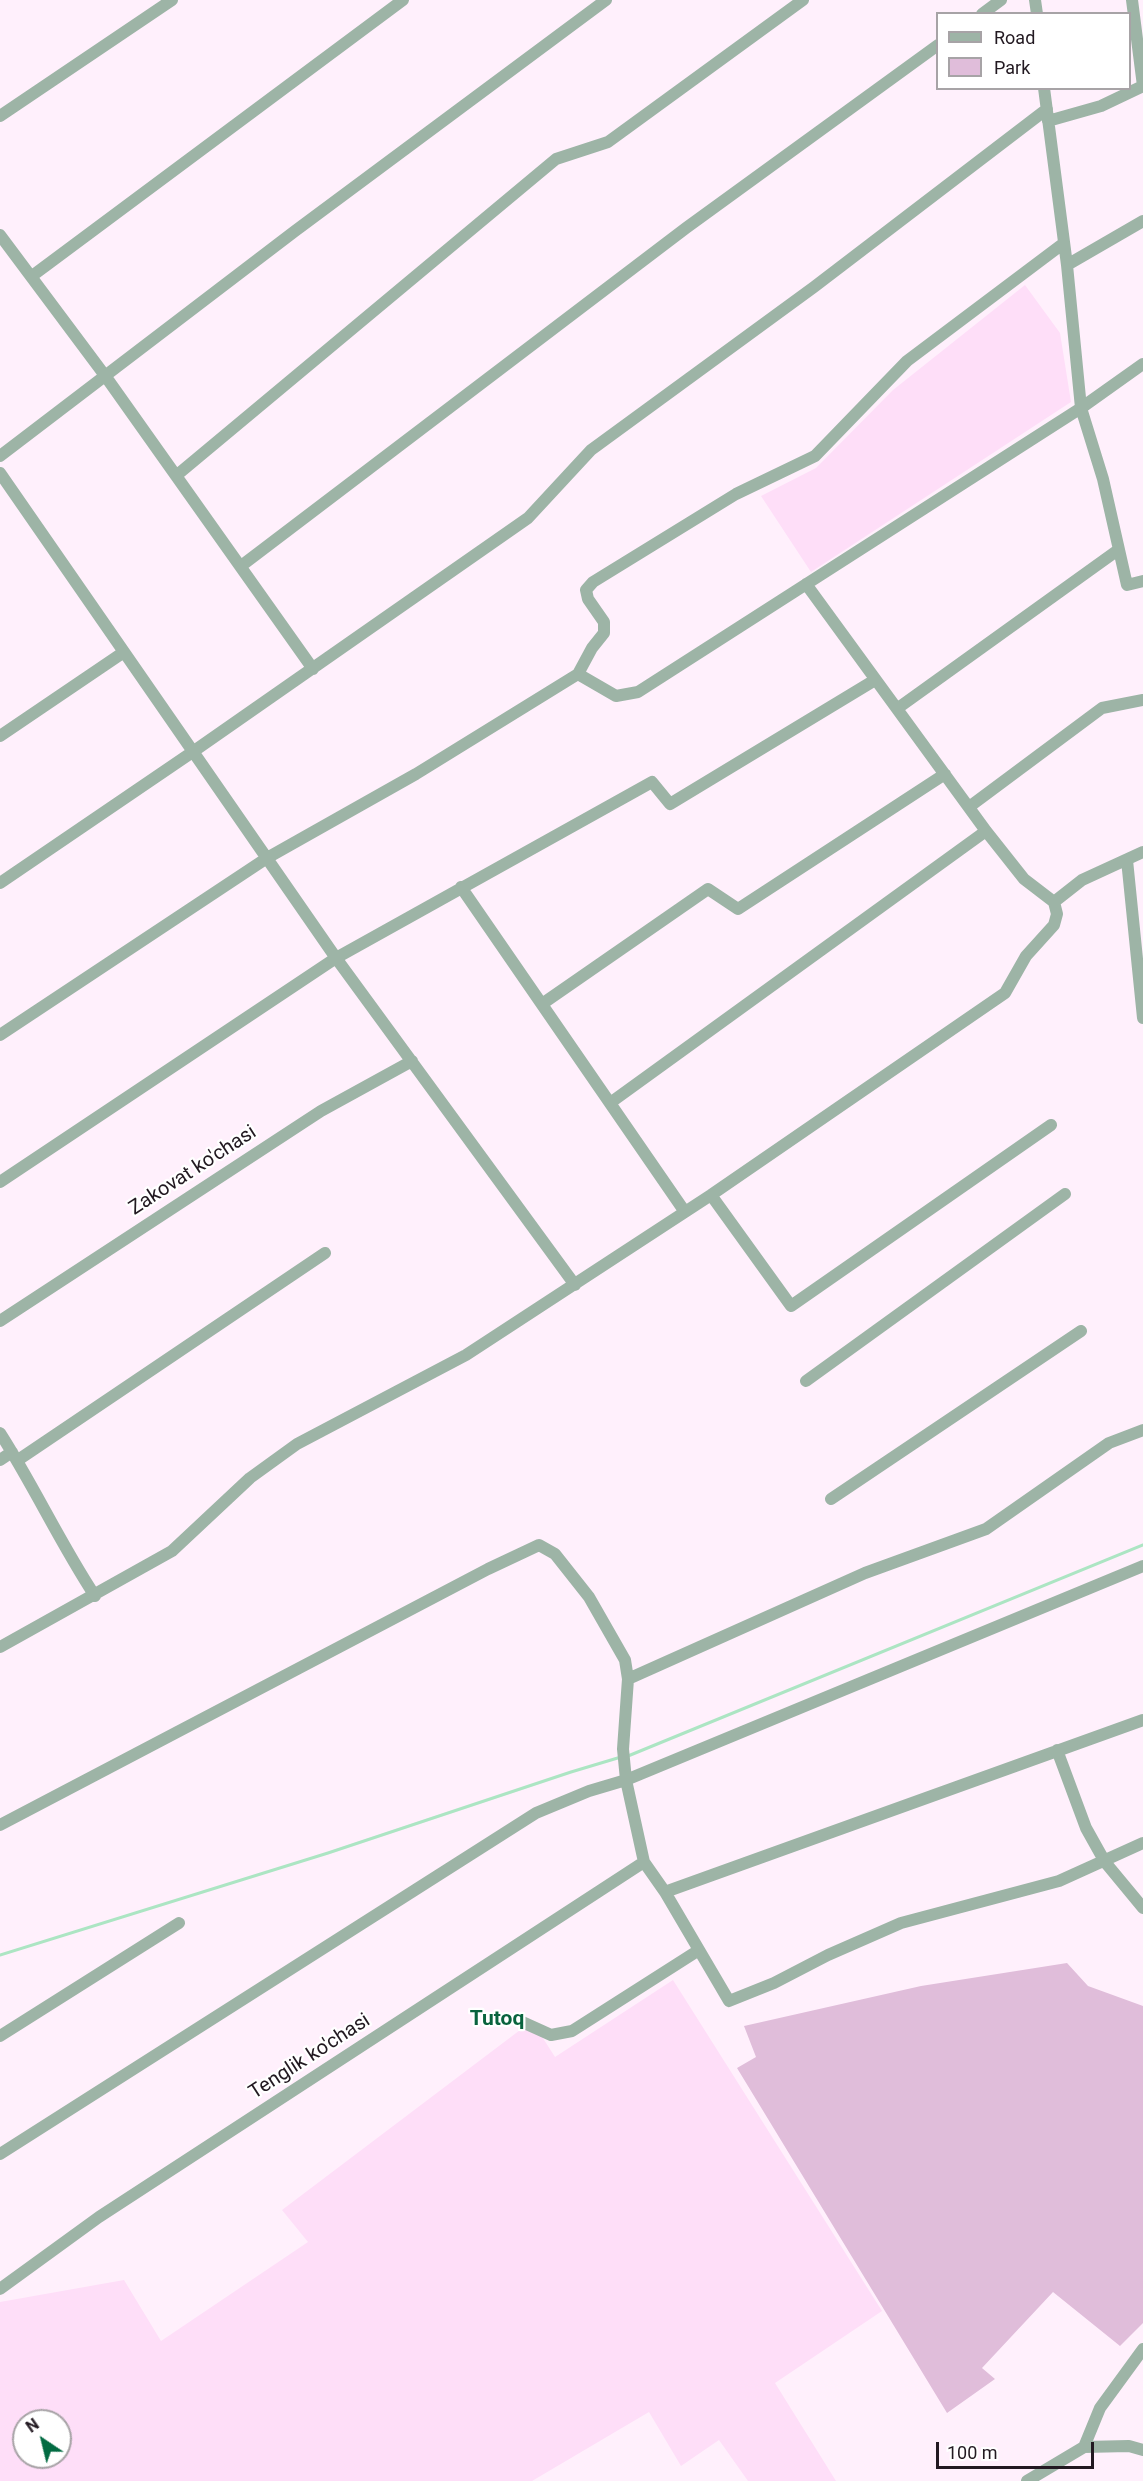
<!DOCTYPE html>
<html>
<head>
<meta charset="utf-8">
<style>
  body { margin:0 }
  #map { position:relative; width:1143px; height:2481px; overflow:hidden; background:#fff0fc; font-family:Roboto,sans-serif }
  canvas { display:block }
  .legend { position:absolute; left:936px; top:12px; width:195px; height:78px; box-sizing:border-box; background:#fff; border:2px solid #a7a3a6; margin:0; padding:8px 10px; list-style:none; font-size:18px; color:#221921 }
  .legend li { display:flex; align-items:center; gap:12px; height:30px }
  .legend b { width:30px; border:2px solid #a7a3a6 }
  .north { position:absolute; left:12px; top:2409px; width:60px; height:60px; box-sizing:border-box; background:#fff; border:2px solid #a7a3a6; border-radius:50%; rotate:325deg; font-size:16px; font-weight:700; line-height:24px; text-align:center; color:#221921 }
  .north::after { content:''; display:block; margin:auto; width:21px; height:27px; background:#026b42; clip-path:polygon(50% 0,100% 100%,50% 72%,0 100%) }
  .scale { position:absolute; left:936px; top:2442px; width:158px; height:27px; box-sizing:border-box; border:3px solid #221921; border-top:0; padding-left:8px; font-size:18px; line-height:21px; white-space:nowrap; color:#221921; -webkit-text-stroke:4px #fff; paint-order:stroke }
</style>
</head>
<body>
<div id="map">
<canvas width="1143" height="2481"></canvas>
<ul class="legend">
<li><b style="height:8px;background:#9db4a6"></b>Road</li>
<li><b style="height:16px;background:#e0bdda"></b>Park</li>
</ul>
<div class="north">N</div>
<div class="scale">100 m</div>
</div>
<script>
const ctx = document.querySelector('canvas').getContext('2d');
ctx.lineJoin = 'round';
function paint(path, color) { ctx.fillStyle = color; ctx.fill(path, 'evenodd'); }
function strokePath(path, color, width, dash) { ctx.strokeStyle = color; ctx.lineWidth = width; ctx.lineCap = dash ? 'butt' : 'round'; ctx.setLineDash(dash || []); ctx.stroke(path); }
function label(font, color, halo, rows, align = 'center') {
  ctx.font = font + ' Roboto,sans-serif'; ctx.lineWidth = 4.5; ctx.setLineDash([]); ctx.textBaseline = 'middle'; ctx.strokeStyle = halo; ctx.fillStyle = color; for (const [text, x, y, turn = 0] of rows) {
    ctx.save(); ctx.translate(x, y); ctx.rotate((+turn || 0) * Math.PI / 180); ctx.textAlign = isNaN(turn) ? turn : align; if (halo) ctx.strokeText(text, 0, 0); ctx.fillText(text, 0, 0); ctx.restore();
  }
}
const built = new Path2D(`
  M1025 285 1060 333 1071 402 811 572 761 496 816 468 893 390Z
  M673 1980 882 2311 775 2383 836 2481H748L719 2440 681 2466 649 2412 532 2481H0V2302L124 2280 161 2341 308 2242 282 2210 532 2021 555 2057ZM24 2421H60V2457H24Z`);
const green = new Path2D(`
  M1067 1963 1088 1986 1143 2006V2323L1120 2346 1053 2292 982 2368 995 2379 947 2413 737 2068 756 2057 744 2026 921 1986Z`);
const stream = new Path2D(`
  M628 1756 1143 1545
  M0 1955 328 1853 571 1772 621 1757`);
const street = new Path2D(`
  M1035 0 1037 14
  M1132 0 1143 86
  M982 14 1001 0
  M1044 88 1067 265 1081 408 1103 479 1127 585 1143 581
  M0 116 172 0
  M1048 121 1101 106 1143 86
  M0 235 106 377 313 669
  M1067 265 1143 221
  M32 276 403 0
  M0 456 295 231 606 0
  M0 473 336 958 575 1285
  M177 475 556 159 608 142 803 0
  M241 566 686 228 938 45
  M578 674 616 696 638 692 1081 408 1143 364
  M898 708 1118 550
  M0 736 124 652
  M969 807 1102 708 1143 700
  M1127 860 1143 1018
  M0 883 194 751 528 518 591 450 814 287 1047 109
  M461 887 685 1212
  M1054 902 1082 880 1143 852
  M542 1004 708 889 738 909 945 774
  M0 1035 267 858 416 774 578 674 592 648 604 633V622L588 599 586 590 593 582 736 494 815 456 907 361 1064 243
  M610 1103 986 831
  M0 1182 336 958 652 782 670 804 875 680
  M711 1195 791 1306 1051 1125
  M0 1321 321 1111 412 1061
  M806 1381 1065 1194
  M0 1433C34 1486 60 1543 95 1596
  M0 1460 12 1452
  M18 1460 325 1253
  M831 1499 1081 1331
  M0 1647 172 1551 250 1478 297 1444 466 1355 711 1195 1005 993 1026 956 1054 925 1057 914 1054 902 1024 879 986 831 806 584
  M628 1679 865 1573 986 1529 1109 1443 1143 1430
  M1057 1750 1086 1828 1105 1862 1143 1908
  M0 1825 488 1569 539 1545 555 1554 589 1597 625 1660 628 1679 623 1749 626 1780 644 1862 665 1892 729 2001 774 1983 828 1955 901 1923 1059 1881 1143 1843
  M665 1892 1143 1720
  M520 2021 551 2035 572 2031 699 1950
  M0 2036 179 1923
  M0 2154 536 1813 589 1791 626 1780 1143 1566
  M0 2289 99 2217 644 1862
  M1084 2447 1100 2408 1143 2349
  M1027 2481 1084 2447 1129 2446 1143 2450`);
const streetNames = [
  ["Zakovat ko'chasi",193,1171,-33],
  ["Tenglik ko'chasi",310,2057,-33]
];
const neighbourhoodNames = [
  ["Tutoq",497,2020]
];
paint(built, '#fedef8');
paint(green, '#e0bdda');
strokePath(stream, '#ace5c3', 3);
strokePath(street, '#9db4a6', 12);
label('20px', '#221921', '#fff', streetNames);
label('bold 21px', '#09633e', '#fff', neighbourhoodNames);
</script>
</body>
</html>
